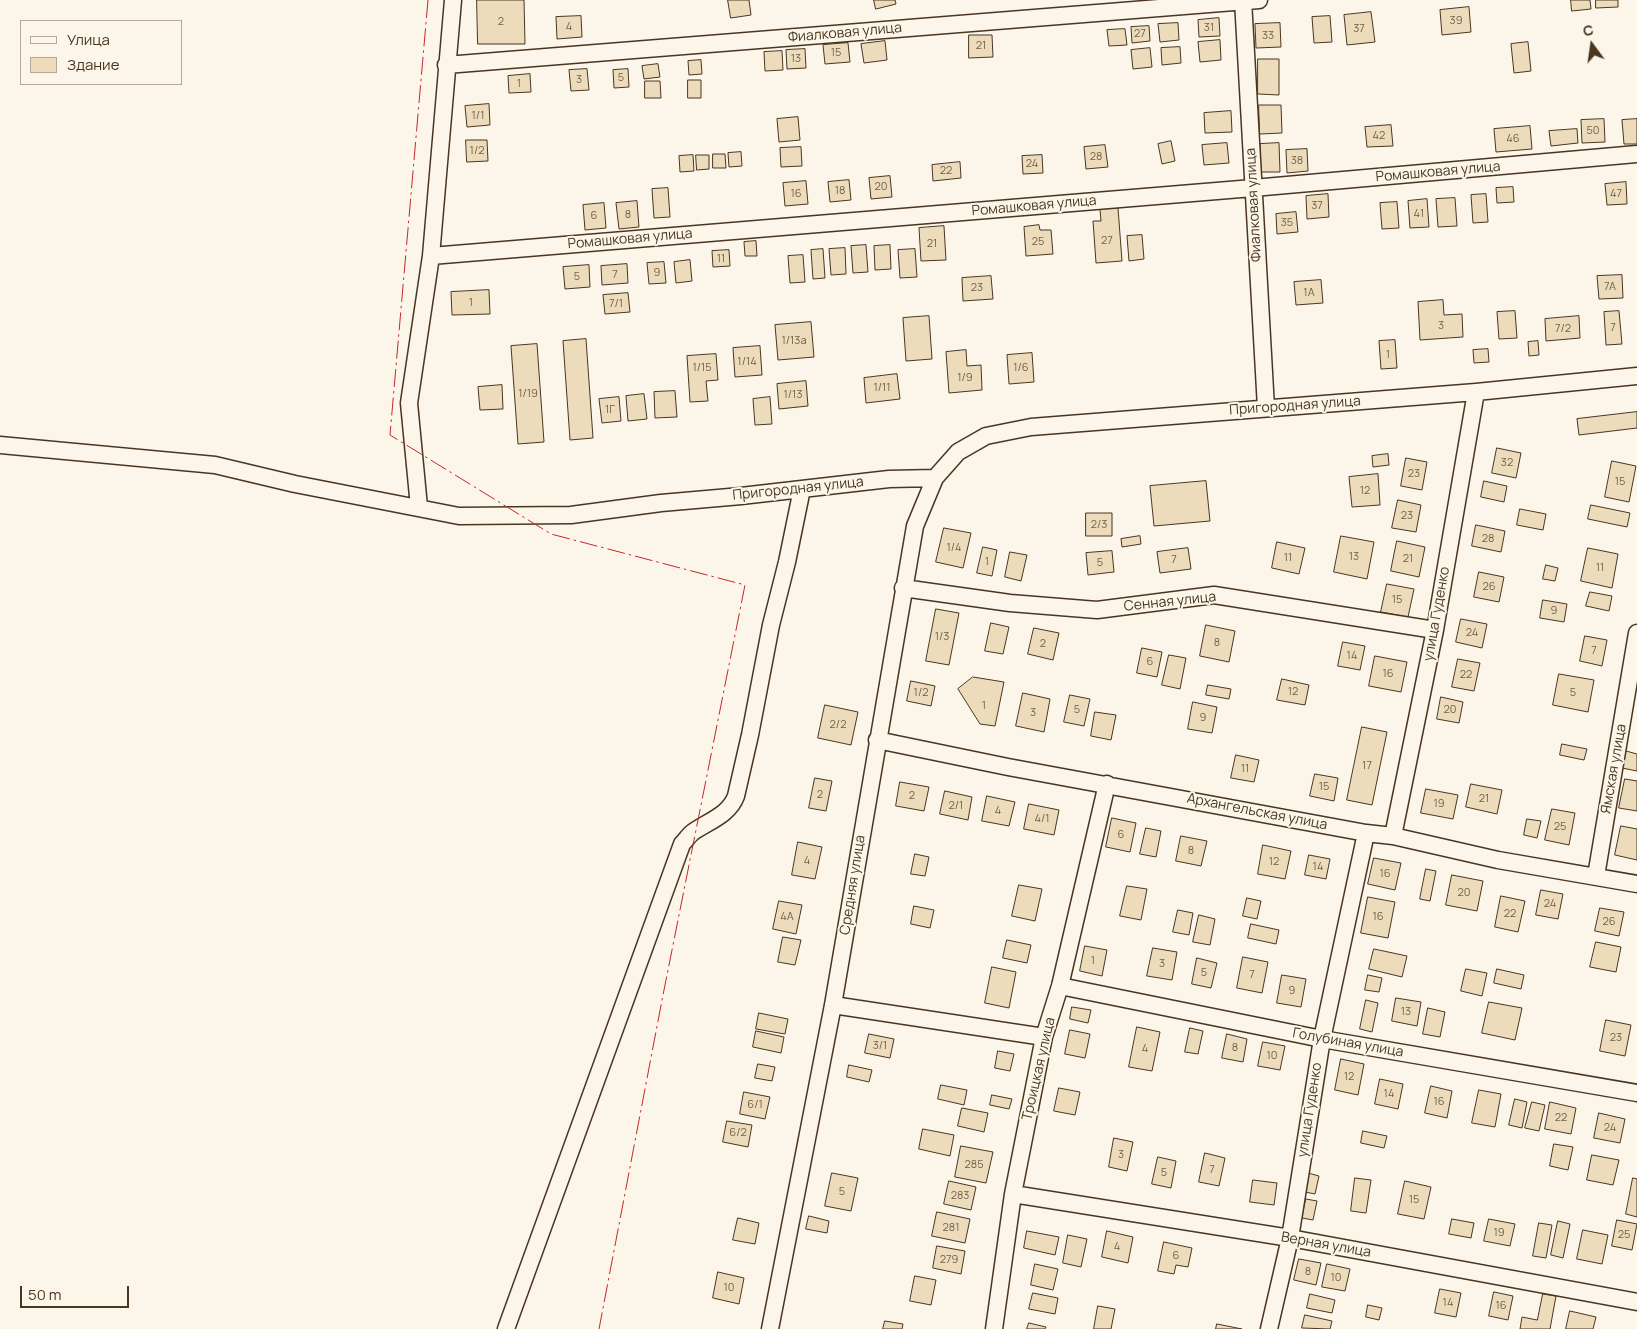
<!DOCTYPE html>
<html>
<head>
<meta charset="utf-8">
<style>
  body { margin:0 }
  #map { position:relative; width:1637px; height:1329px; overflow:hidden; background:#fbf6e9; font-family:Manrope,sans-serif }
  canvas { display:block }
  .legend { position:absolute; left:20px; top:20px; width:162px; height:65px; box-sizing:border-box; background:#fbf6e9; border:1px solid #b4a999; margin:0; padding:6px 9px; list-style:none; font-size:15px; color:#4a3520 }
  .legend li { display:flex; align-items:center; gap:10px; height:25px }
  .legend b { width:25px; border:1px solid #b4a999 }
  .north { position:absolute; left:1567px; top:20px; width:50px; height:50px; -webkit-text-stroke:4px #fbf6e9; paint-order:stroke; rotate:346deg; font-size:14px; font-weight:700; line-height:20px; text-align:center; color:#4a3520 }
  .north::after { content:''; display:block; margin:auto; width:18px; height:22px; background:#4a3520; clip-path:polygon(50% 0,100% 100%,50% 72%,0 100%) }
  .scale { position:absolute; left:20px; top:1286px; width:109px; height:22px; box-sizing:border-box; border:2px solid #4a3520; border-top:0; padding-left:6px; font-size:15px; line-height:18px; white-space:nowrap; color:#4a3520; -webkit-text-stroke:4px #fbf6e9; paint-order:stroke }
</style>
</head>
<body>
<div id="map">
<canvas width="1637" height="1329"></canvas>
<ul class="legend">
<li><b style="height:6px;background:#fbf6e9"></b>Улица</li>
<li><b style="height:14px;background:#ecdcbc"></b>Здание</li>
</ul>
<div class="north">С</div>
<div class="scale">50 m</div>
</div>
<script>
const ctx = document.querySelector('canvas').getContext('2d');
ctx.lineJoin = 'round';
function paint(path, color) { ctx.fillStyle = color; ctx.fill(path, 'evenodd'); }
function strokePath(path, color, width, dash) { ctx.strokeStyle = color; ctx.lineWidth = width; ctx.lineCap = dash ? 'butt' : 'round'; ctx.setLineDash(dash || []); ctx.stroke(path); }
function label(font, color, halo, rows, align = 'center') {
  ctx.font = font + ' Manrope,sans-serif'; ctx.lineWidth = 4; ctx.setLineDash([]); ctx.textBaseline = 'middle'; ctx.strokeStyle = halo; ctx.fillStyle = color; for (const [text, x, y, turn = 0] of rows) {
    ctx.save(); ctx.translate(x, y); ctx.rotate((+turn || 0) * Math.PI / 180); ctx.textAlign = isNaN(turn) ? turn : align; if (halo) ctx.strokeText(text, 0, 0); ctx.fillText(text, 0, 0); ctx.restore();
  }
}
const building = new Path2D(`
  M477 0H524L525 44H478Z
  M728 0H749L751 15 731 18Z
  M874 0H895L896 4 876 9Z
  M1571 0H1590L1591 9 1572 11Z
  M1596 0H1618V7L1596 8Z
  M1469 7 1471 32 1442 35 1440 10Z
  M1371 12 1375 42 1347 45 1344 15Z
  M581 16 582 37 557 39 556 17Z
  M1330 16 1332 42 1314 43 1312 17Z
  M1219 18 1220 36 1199 37 1198 20Z
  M1178 23 1179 40 1160 42 1158 24Z
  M1280 23 1281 47 1256 48 1255 24Z
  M1149 26 1150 41 1132 43 1131 27Z
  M1125 29 1127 45 1109 46 1107 30Z
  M969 35H992L993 57 969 58Z
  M1220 40 1221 60 1200 62 1198 42Z
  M885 41 887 60 864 63 861 44Z
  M1528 42 1531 71 1514 73 1511 44Z
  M848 43 850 62 825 64 823 45Z
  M1180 47 1181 63 1162 65 1161 48Z
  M1150 48 1152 67 1133 69 1131 50Z
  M805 49 806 68 787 69 786 50Z
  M782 51 783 70 765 71 764 52Z
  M1258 59H1279V95L1258 94Z
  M701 60 702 74 689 75 688 61Z
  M658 64 660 77 644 79 642 66Z
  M587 69 589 90 571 91 569 70Z
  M628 69 629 87 614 88 613 70Z
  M530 74 531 92 509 93 508 76Z
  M688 80H701V98H688Z
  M645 81H660L661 98H645Z
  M489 104 490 125 467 127 465 106Z
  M1259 105H1281L1282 133 1260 134Z
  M1231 111 1232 132 1205 133 1204 113Z
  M798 117 800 140 779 142 777 119Z
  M1604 119 1605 142 1582 143 1581 120Z
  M1637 119V144H1624L1622 120Z
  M1391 125 1393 146 1367 147 1365 127Z
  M1530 126 1532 149 1496 152 1494 129Z
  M1577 129 1578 143 1551 146 1549 131Z
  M466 140H487L488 161 467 162Z
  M1171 141 1175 161 1162 164 1158 144Z
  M1227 143 1229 163 1204 165 1202 145Z
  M1279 143 1280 172H1261L1260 144Z
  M1105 145 1108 167 1086 169 1084 147Z
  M801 147 802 166 781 167 780 148Z
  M1307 149 1308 171 1287 173 1286 150Z
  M741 152 742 166 729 167 728 153Z
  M713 154H725L726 168H713Z
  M693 155 694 171 680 172 679 156Z
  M696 155H709V169L697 170Z
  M1042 155 1043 173 1023 174 1022 156Z
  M960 162 961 178 933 181 932 165Z
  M890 176 892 197 871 199 869 178Z
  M849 180 851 200 830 202 828 182Z
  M806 181 808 204 785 206 783 183Z
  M1626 182 1627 204 1607 205 1605 184Z
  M1513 187 1514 202 1497 203 1496 188Z
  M668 188 670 217 654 218 652 189Z
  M1328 194 1329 217 1307 219 1306 196Z
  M1486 194 1488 222 1473 223 1471 195Z
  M1455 198 1457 226 1438 227 1436 199Z
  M1427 199 1429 227 1410 228 1408 201Z
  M637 201 639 227 619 229 616 203Z
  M1397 202 1399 228 1382 229 1380 203Z
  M604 203 606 228 585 230 583 205Z
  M1118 208 1122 261 1096 263 1093 221H1101L1100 209Z
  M1296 212 1298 232 1277 234 1276 214Z
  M1039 225 1040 230H1051L1053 254 1026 256 1024 227Z
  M944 226 946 260 921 261 919 228Z
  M1142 235 1144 259 1129 261 1127 236Z
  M756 241 757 256H745L744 242Z
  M866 245 868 272 853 273 851 246Z
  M890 245 891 269 875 270 874 246Z
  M845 248 846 274 831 275 829 249Z
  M823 249 825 278 813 279 811 250Z
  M915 249 917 277 900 278 898 250Z
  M729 250 730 266 713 267 712 251Z
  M803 255 805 282 790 283 788 256Z
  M690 260 692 281 676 283 674 262Z
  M664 262 666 283 649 284 647 263Z
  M627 264 628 283 602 285 601 266Z
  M589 265 590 287 565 289 563 267Z
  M1622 275 1623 298 1599 299 1597 276Z
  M991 276 993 299 963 301 962 278Z
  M1321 280 1323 303 1296 305 1294 282Z
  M489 290 490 314 452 315 451 292Z
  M628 293 630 312 605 314 603 295Z
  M1443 300 1444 315 1462 314 1463 337 1420 340 1418 302Z
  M1515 311 1517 338 1499 339 1497 312Z
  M1619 311 1622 344 1606 345 1604 312Z
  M929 316 932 359 906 361 903 318Z
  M1579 316 1580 338 1546 341 1545 319Z
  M811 322 814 357 778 360 775 325Z
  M586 339 593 438 570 440 563 341Z
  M1395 340 1397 368 1381 369 1379 341Z
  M1538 341 1539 355 1529 356 1528 342Z
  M537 344 544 442 518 444 511 346Z
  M760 346 762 375 735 377 733 348Z
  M1488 349 1489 362 1474 363 1473 350Z
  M966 350 967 366 981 365 982 390 949 393 946 352Z
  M1032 353 1034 382 1009 384 1007 355Z
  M716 354 718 380 706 381 708 401 690 402 687 356Z
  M897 374 900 399 866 403 864 378Z
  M806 381 808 406 779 409 777 384Z
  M502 385 503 409 480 410 478 387Z
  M675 391 677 417 655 418 654 392Z
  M644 394 647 419 628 421 626 396Z
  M619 397 621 421 602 423 599 399Z
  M770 397 772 424 755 425 753 399Z
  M1637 412V428L1579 435 1577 419Z
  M1497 448 1521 453 1516 478 1492 473Z
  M1388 454 1389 465 1373 467 1372 456Z
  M1406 458 1427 462 1422 490 1401 486Z
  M1612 461 1636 466 1629 502 1605 497Z
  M1378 474 1380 505 1352 507 1349 477Z
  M1206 481 1210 521 1154 526 1150 486Z
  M1484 481 1507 486 1504 502 1481 497Z
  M1398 500 1421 505 1416 532 1392 528Z
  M1591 505 1630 513 1627 527 1588 519Z
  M1520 509 1546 514 1543 530 1517 525Z
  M1086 513H1112V536H1086Z
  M1476 525 1505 531 1501 552 1472 546Z
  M944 528 971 533 963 568 936 562Z
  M1140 536 1141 544 1122 547 1121 539Z
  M1341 536 1374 542 1367 579 1334 572Z
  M1397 541 1425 547 1419 577 1391 571Z
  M1277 542 1305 548 1299 574 1272 568Z
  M983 547 997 550 992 576 977 573Z
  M1188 548 1191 569 1160 573 1157 552Z
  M1588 548 1618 554 1612 588 1581 581Z
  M1112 551 1114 572 1088 575 1086 553Z
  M1010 552 1027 555 1021 581 1005 577Z
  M1546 565 1558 568 1555 581 1543 579Z
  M1479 572 1504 577 1499 602 1474 597Z
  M1387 584 1414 589 1408 617 1381 612Z
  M1590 592 1612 596 1609 611 1586 606Z
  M1543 600 1567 604 1564 622 1540 618Z
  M936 609 959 613 949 665 926 661Z
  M1461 619 1487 624 1482 648 1456 642Z
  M991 623 1009 627 1003 654 985 651Z
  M1206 625 1235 631 1229 662 1200 656Z
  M1034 628 1059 633 1053 660 1028 654Z
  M1585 636 1607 640 1602 666 1580 661Z
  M1343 642 1365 646 1360 670 1338 666Z
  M1142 648 1162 652 1157 677 1137 673Z
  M1169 655 1186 658 1180 689 1162 685Z
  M1375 656 1407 662 1401 692 1369 686Z
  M1458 659 1480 663 1474 691 1452 687Z
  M1559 674 1594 680 1588 712 1553 705Z
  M973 677 1004 682 995 726 980 724 958 689Z
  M1282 679 1309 685 1305 705 1277 700Z
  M911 681 935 686 931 706 907 701Z
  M1208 685 1231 689 1229 699 1206 695Z
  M1023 693 1050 699 1044 732 1016 726Z
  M1070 695 1090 699 1084 726 1064 722Z
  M1441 697 1463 702 1459 723 1437 719Z
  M1193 702 1217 707 1212 733 1188 729Z
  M825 705 858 712 851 745 818 738Z
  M1095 712 1116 715 1111 740 1091 736Z
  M1362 727 1387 732 1372 805 1347 800Z
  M1562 744 1587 749 1584 760 1560 755Z
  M1626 751 1637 754V771L1622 768Z
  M1236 755 1259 760 1254 782 1231 778Z
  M1315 774 1338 778 1334 801 1310 796Z
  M815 778 832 781 826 811 809 808Z
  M1625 779 1637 781V811L1619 808Z
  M900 782 929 787 924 811 896 806Z
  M1471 784 1502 790 1497 814 1466 807Z
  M1426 789 1458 795 1453 819 1421 813Z
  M945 791 972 797 968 820 940 814Z
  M987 796 1015 802 1009 826 982 821Z
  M1029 804 1059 810 1054 835 1024 829Z
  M1552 809 1575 813 1569 845 1545 840Z
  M1112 818 1136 823 1130 852 1106 847Z
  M1527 819 1541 821 1537 838 1524 835Z
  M1621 826 1637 829V860L1615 855Z
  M1146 828 1161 831 1156 857 1140 854Z
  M1181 836 1207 841 1201 866 1176 861Z
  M798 842 822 847 815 879 792 875Z
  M1263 845 1291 851 1285 879 1258 874Z
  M915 854 929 857 925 876 911 874Z
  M1309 855 1330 859 1326 879 1305 875Z
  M1374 858 1401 863 1395 890 1368 884Z
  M1426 869 1436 871 1430 901 1420 899Z
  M1452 875 1483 881 1477 911 1446 905Z
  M1019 885 1042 889 1035 921 1012 916Z
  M1127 886 1147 889 1141 920 1120 916Z
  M1541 890 1563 894 1558 919 1536 915Z
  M1501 896 1525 901 1518 932 1495 927Z
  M1368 897 1395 902 1388 938 1361 933Z
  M1247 898 1261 901 1257 919 1243 916Z
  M779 901 802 905 796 934 773 929Z
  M914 906 934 910 930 928 911 924Z
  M1600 908 1624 912 1619 936 1595 931Z
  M1178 910 1193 913 1189 935 1173 932Z
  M1199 915 1215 919 1210 945 1193 942Z
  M1251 924 1279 930 1276 944 1248 938Z
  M783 937 801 940 795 965 778 962Z
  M1007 940 1031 945 1027 963 1003 958Z
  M1596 942 1621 947 1616 972 1590 967Z
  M1085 946 1107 950 1102 976 1080 971Z
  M1153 948 1177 952 1172 980 1147 976Z
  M1374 949 1407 956 1402 977 1369 969Z
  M1243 957 1268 962 1262 993 1237 988Z
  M1197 958 1217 963 1211 988 1192 984Z
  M992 967 1016 972 1009 1008 985 1003Z
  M1466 969 1487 973 1482 996 1461 991Z
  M1497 969 1524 975 1521 989 1494 983Z
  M1282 975 1306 979 1301 1007 1277 1003Z
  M1368 975 1382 978 1379 992 1365 990Z
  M1396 998 1421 1002 1417 1026 1392 1021Z
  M1366 1000 1378 1003 1372 1032 1360 1029Z
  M1489 1002 1522 1008 1515 1040 1482 1033Z
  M1072 1007 1091 1010 1088 1023 1070 1019Z
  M1428 1008 1445 1012 1440 1037 1423 1034Z
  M759 1013 788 1019 785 1034 756 1029Z
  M1606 1020 1631 1025 1625 1056 1600 1051Z
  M1137 1027 1160 1032 1152 1071 1129 1067Z
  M1190 1028 1203 1031 1198 1054 1185 1052Z
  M1070 1030 1090 1034 1085 1058 1065 1054Z
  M756 1031 784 1037 781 1053 753 1047Z
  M869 1034 894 1039 890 1058 865 1053Z
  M1227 1034 1247 1039 1243 1062 1222 1058Z
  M1263 1042 1285 1046 1280 1070 1258 1066Z
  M998 1051 1014 1054 1010 1071 995 1068Z
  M1341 1059 1364 1064 1358 1095 1335 1090Z
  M758 1064 775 1067 772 1081 755 1078Z
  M849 1065 872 1070 869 1082 847 1077Z
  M1380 1079 1403 1084 1398 1109 1375 1104Z
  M941 1085 967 1090 964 1105 938 1099Z
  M1431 1086 1452 1091 1447 1118 1425 1113Z
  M1059 1088 1080 1092 1075 1115 1054 1111Z
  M1479 1090 1501 1094 1495 1127 1472 1123Z
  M744 1092 770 1097 765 1119 740 1114Z
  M992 1095 1012 1099 1009 1109 990 1105Z
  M1515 1099 1527 1102 1522 1128 1509 1125Z
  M1532 1102 1545 1105 1539 1131 1525 1128Z
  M1550 1102 1576 1108 1571 1134 1545 1129Z
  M962 1108 988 1113 984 1132 958 1126Z
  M1599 1113 1625 1119 1620 1143 1594 1138Z
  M727 1121 752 1125 748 1147 723 1142Z
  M923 1129 954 1135 950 1156 919 1149Z
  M1363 1131 1387 1136 1384 1148 1361 1143Z
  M1114 1138 1133 1142 1127 1171 1109 1167Z
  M1554 1144 1573 1147 1568 1170 1550 1166Z
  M961 1146 993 1152 986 1183 955 1177Z
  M1205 1153 1225 1158 1219 1186 1199 1182Z
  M1592 1155 1619 1160 1613 1185 1587 1180Z
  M1158 1157 1176 1161 1171 1188 1152 1184Z
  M832 1173 858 1178 851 1211 825 1206Z
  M1308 1173 1319 1176 1315 1194 1305 1192Z
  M1355 1178 1371 1180 1366 1213 1351 1211Z
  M1633 1178 1637 1179V1217L1626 1214Z
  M1253 1180 1277 1183 1274 1205 1250 1202Z
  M949 1181 976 1187 971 1210 944 1204Z
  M1405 1181 1431 1187 1424 1219 1398 1214Z
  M1306 1199 1317 1201 1313 1220 1302 1218Z
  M937 1212 970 1219 965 1243 932 1236Z
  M809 1216 829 1221 827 1233 806 1229Z
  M738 1218 759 1223 755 1244 733 1240Z
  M1452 1219 1474 1223 1471 1238 1449 1234Z
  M1489 1219 1515 1224 1510 1246 1484 1241Z
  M1617 1220 1637 1224 1632 1250 1612 1246Z
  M1558 1221 1570 1224 1563 1258 1551 1255Z
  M1539 1223 1552 1225 1546 1258 1533 1256Z
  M1583 1230 1608 1235 1602 1264 1577 1259Z
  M1027 1231 1059 1237 1055 1255 1024 1248Z
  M1107 1231 1133 1237 1128 1263 1102 1257Z
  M1068 1235 1087 1239 1081 1267 1063 1263Z
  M1164 1242 1192 1248 1188 1267 1176 1265 1174 1274 1158 1271Z
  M937 1246 965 1251 961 1274 933 1268Z
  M1299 1259 1321 1263 1316 1285 1294 1280Z
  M1035 1264 1058 1269 1053 1290 1031 1285Z
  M1327 1264 1350 1269 1345 1291 1322 1287Z
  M718 1272 744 1278 739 1304 713 1298Z
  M915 1276 936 1280 931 1305 910 1301Z
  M1440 1289 1461 1293 1456 1317 1435 1313Z
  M1494 1292 1513 1296 1508 1320 1489 1316Z
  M1033 1293 1058 1298 1055 1314 1029 1309Z
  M1310 1294 1335 1300 1332 1313 1307 1308Z
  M1543 1294 1556 1296 1550 1329H1520L1522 1317 1537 1320Z
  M1368 1305 1382 1308 1379 1320 1366 1317Z
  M1098 1306 1115 1309 1111 1329H1094Z
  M1570 1311 1596 1317 1593 1329H1566Z
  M1305 1315 1332 1321 1330 1329 1302 1328Z
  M885 1321 903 1324 902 1329H883Z
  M1029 1323 1046 1327 1045 1329H1027Z
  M1217 1324 1242 1329H1216Z`);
const minor = new Path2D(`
  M1243 0 1266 408
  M446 65 1259 0
  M431 256 1253 188 1637 154
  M0 445 215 465 295 484 459 516 571 515 661 503 741 496 889 479 935 478
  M419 507 409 403 431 256 453 0
  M903 588 1010 603 1097 610 1214 595 1435 630
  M877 740 1008 767 1366 833 1393 836 1498 860 1637 884
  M1393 836 1435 630 1476 392
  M1596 876 1637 633
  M1060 986 1322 1039 1637 1093
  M833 1005 1044 1037
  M1013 1194 1290 1238 1637 1302
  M506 1329 682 844C686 840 689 835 693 832 709 821 729 815 736 796L750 735 771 625 787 562 802 489
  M770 1329 833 1005 915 526 935 478 958 452 986 436 1031 427 1476 392 1637 376
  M994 1329 1013 1194 1044 1037 1060 986 1107 784
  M1269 1329 1290 1238 1322 1039 1366 833`);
const power = new Path2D(`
  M428 0 390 435 551 534 745 585 663 995 599 1329`);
const numberNames = [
  ["39",1456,21],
  ["2",501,22],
  ["4",569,27],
  ["31",1209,28],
  ["37",1359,29],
  ["27",1140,34],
  ["33",1268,36],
  ["21",981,46],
  ["15",836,53],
  ["13",796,59],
  ["5",621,78],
  ["3",579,80],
  ["1",519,84],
  ["1/1",478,116],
  ["50",1593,131],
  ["42",1379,136],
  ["46",1513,139],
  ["1/2",477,151],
  ["28",1096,157],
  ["38",1297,161],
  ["24",1032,164],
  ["22",946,171],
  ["20",881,187],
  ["18",840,191],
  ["16",796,194],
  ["47",1616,194],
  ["37",1317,206],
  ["41",1419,214],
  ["8",628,215],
  ["6",594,216],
  ["35",1287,223],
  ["27",1107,241],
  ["25",1038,242],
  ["21",932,244],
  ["11",721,259],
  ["9",657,273],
  ["7",615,275],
  ["5",577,277],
  ["7А",1610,287],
  ["23",977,288],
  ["1А",1309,293],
  ["1",471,303],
  ["7/1",616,304],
  ["3",1441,326],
  ["7",1613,328],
  ["7/2",1563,329],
  ["1/13а",794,341],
  ["1",1388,355],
  ["1/14",747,362],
  ["1/15",702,368],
  ["1/6",1021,368],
  ["1/9",965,378],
  ["1/11",882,388],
  ["1/19",528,394],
  ["1/13",793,395],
  ["1Г",610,410],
  ["32",1507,463],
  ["23",1414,474],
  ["15",1620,482],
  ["12",1365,491],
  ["23",1407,516],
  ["2/3",1099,525],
  ["28",1488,539],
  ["1/4",954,548],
  ["13",1354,557],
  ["11",1288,558],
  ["21",1408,559],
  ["7",1174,560],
  ["1",987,562],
  ["5",1100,563],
  ["11",1600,568],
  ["26",1489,587],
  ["15",1397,600],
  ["9",1554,611],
  ["24",1472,633],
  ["1/3",942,637],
  ["8",1217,643],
  ["2",1043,644],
  ["7",1594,651],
  ["14",1352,656],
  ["6",1150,662],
  ["16",1388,674],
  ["22",1466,675],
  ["12",1293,692],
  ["1/2",921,693],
  ["5",1573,693],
  ["1",984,706],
  ["5",1077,710],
  ["20",1450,710],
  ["3",1033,713],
  ["9",1203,718],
  ["2/2",838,725],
  ["17",1367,766],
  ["11",1245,769],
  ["15",1324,787],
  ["2",820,795],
  ["2",912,796],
  ["21",1484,799],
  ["19",1439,804],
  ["2/1",956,806],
  ["4",998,811],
  ["4/1",1042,819],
  ["25",1560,827],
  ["6",1121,835],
  ["8",1191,851],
  ["4",807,861],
  ["12",1274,862],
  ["14",1318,867],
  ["16",1385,874],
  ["20",1464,893],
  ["24",1550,904],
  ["22",1510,914],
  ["4А",787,917],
  ["16",1378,917],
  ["26",1609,922],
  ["1",1093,961],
  ["3",1162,964],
  ["5",1204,973],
  ["7",1252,975],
  ["9",1292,991],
  ["13",1406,1012],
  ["23",1616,1038],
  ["3/1",880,1046],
  ["8",1235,1048],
  ["4",1145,1049],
  ["10",1272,1056],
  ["12",1349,1077],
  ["14",1389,1094],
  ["16",1439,1102],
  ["6/1",755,1105],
  ["22",1561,1118],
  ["24",1610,1128],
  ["6/2",738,1133],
  ["3",1121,1155],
  ["285",974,1165],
  ["7",1212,1170],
  ["5",1164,1173],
  ["5",842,1192],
  ["283",960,1196],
  ["15",1414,1200],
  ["281",951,1228],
  ["19",1499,1233],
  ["25",1624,1235],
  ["4",1117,1247],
  ["6",1176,1256],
  ["279",949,1260],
  ["8",1308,1272],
  ["10",1336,1278],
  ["10",729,1288],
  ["14",1448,1303],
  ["16",1501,1306]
];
const streetNames = [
  ["Фиалковая улица",845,33,-5],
  ["Ромашковая улица",1438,172,-5],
  ["Фиалковая улица",1254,205,-93],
  ["Ромашковая улица",1034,206,-5],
  ["Ромашковая улица",630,239,-5],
  ["Пригородная улица",1295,406,-4],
  ["Пригородная улица",798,489,-6],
  ["Сенная улица",1170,602,-6],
  ["улица Гуденко",1437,614,-80],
  ["Ямская улица",1614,769,-80],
  ["Архангельская улица",1257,812,11],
  ["Средняя улица",853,885,-81],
  ["Голубиная улица",1348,1043,10],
  ["Троицкая улица",1039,1069,-77],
  ["улица Гуденко",1310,1110,-81],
  ["Верная улица",1326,1245,10]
];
paint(building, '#ecdcbc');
strokePath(building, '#4a3520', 1);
strokePath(minor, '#4a3520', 19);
strokePath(minor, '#fbf6e9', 16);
strokePath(power, '#c62828', 1, [18, 4, 2.5, 4]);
label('11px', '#725f47', null, numberNames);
label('14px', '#4a3520', '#fbf6e9', streetNames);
</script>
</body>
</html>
